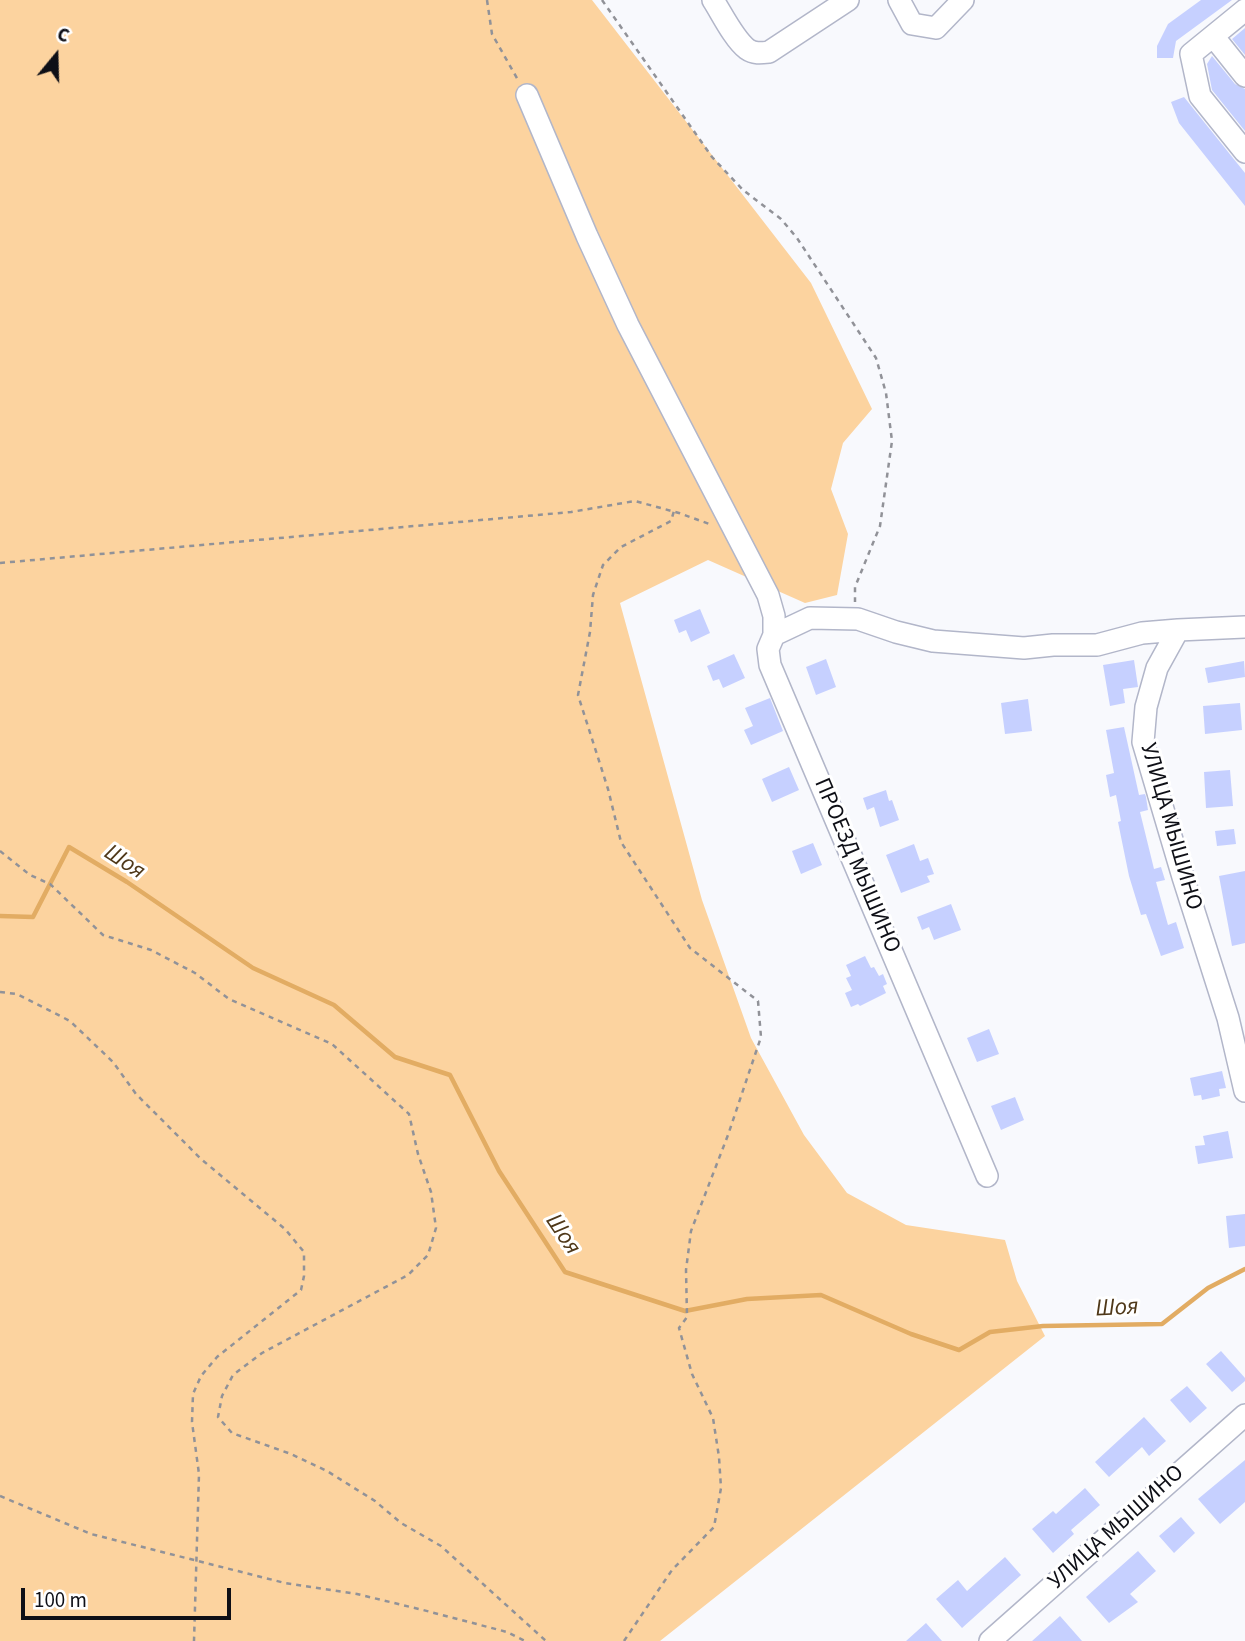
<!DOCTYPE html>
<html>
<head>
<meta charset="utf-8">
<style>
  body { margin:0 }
  #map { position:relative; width:1245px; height:1641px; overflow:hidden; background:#f8f9fd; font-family:"Source Sans 3",sans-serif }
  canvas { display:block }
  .north { position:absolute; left:21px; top:21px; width:70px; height:70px; -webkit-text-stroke:5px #fff; paint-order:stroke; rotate:19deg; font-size:19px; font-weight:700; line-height:28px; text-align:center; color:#0e0f16 }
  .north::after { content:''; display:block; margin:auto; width:24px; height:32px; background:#0e0f16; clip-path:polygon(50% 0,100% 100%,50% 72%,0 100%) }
  .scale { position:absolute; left:21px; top:1588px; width:210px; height:32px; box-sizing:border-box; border:4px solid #0e0f16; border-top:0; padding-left:9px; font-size:21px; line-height:24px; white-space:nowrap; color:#0e0f16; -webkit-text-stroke:5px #fff; paint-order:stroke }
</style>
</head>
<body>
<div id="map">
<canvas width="1245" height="1641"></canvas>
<div class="north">С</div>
<div class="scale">100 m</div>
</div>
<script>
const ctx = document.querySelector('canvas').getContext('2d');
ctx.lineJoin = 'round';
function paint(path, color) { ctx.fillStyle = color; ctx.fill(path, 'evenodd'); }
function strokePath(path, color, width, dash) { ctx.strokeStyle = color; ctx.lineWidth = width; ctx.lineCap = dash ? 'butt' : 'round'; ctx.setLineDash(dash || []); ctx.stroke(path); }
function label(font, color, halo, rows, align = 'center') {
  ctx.font = font + ' "Source Sans 3",sans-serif'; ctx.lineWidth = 6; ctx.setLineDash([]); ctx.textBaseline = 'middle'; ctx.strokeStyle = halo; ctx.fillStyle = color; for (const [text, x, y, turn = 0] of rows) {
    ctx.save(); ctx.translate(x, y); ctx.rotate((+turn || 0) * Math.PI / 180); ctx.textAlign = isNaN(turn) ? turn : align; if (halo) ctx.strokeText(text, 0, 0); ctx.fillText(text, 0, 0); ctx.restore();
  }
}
const green = new Path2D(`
  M0 0H592L811 283 872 409 843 443 831 489 848 534 837 595 805 603 708 560 620 603 702 900 751 1038 804 1135 847 1193 906 1225 1005 1240 1017 1281 1045 1336 660 1641H0Z`);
const stream = new Path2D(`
  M0 916 33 917 69 847 127 882 253 968 334 1005 395 1057 450 1075 499 1171 565 1272 685 1311 747 1299 821 1295 911 1334 959 1350 990 1332 1043 1326 1162 1324 1208 1288 1245 1269`);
const building = new Path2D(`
  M1201 0H1232L1176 41 1173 58H1157V46L1168 24Z
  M1245 28V55L1232 39Z
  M1212 56 1235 84 1245 89V131L1212 90 1207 64Z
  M1184 97 1245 173V206L1179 123 1171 102Z
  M700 609 710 633 691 642 686 630 679 633 674 620Z
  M734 654 745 678 723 688 719 679 713 681 707 666Z
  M826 659 836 687 816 695 806 667Z
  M1134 660 1138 687 1123 689 1125 703 1110 706 1103 665Z
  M1244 661 1245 677 1208 683 1205 668Z
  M770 698 783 731 751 745 744 730 753 726 745 708Z
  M1028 699 1032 731 1005 734 1001 703Z
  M1240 703 1242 730 1205 734 1203 706Z
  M1124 727 1139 795 1145 794 1146 797 1148 810 1140 812 1154 869 1161 867 1165 880 1156 882 1168 925 1176 922 1184 948 1161 956 1146 914 1141 915 1129 876 1118 822 1121 821 1116 795 1110 797 1106 775 1114 773 1106 730Z
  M789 767 799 790 772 802 762 779Z
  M1230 770 1233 806 1206 808 1204 772Z
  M886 790 889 801 892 800 899 820 880 827 874 807 867 810 863 798Z
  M1234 829 1236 844 1217 846 1215 831Z
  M813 843 822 865 801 874 792 851Z
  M914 844 920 861 928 858 934 874 927 876 930 882 901 893 886 855Z
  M1245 871V943L1232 946 1219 876Z
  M951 904 961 930 934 940 929 927 922 930 917 917Z
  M865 956 871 968 874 967 879 976 883 974 887 984 883 986 886 993 860 1006 858 1004 851 1007 845 993 852 990 846 978 851 976 846 965Z
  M989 1029 999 1054 977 1062 967 1038Z
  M1222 1071 1226 1088 1219 1089 1220 1096 1202 1100 1201 1095 1194 1096 1190 1078Z
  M1015 1097 1024 1120 1001 1130 991 1106Z
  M1228 1131 1233 1158 1198 1164 1195 1146 1205 1145 1203 1136Z
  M1245 1214V1246L1229 1248 1226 1216Z
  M1221 1351 1245 1378V1381L1232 1392 1206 1364Z
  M1187 1386 1207 1408 1190 1423 1170 1400Z
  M1144 1417 1166 1441 1149 1456 1142 1447 1109 1477 1095 1462Z
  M1245 1460V1502L1220 1524 1198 1499Z
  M1085 1488 1100 1505 1071 1530 1074 1534 1053 1553 1032 1529 1053 1511 1056 1514Z
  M1181 1517 1195 1533 1174 1553 1159 1536Z
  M1138 1551 1156 1571 1130 1594 1138 1602 1109 1623 1086 1597Z
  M1005 1557 1021 1575 962 1628 936 1599 958 1580 967 1591Z
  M1060 1616 1082 1641H1032Z
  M926 1623 942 1641H906Z`);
const path = new Path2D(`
  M487 0 492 34 518 80
  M602 0 712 157 743 190 781 219 797 238 876 358 886 393 892 441 880 526 855 587V602
  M0 563 571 512 635 501 679 513 712 525
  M0 851 30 875 50 884 103 935 151 950 195 973 229 999 332 1044 409 1114 418 1154 431 1192 436 1228 428 1255 408 1275 262 1353 233 1375 222 1396 218 1417 232 1433 291 1454 327 1471 375 1501 401 1523 441 1546 546 1641
  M0 992 17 994 70 1021 113 1062 136 1094 201 1159 285 1229 304 1252V1276L301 1290 217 1357 201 1376 193 1394 192 1422 199 1474 194 1641
  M0 1496 91 1534 285 1583 357 1594 423 1610 507 1632 525 1641
  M624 1641 672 1570 714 1527 721 1488 719 1457 713 1418 692 1374 679 1328 687 1317 686 1270 691 1231 728 1135 761 1037 758 1001 690 948 621 842 608 789 578 695 590 632 593 595 603 565 621 547 671 521 674 511`);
const minor = new Path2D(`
  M713 0C722 14 734 39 747 49 754 54 761 53 769 52L848 0
  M899 0 912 24 936 28 963 0
  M1245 10 1191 54 1200 96 1245 152
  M1213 36 1245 76
  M527 95 587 236 628 325 768 595 774 616V635
  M1245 627 1178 630 1157 668 1146 707 1143 742 1183 877 1228 1018 1245 1091
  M987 1176 770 665 768 649 774 635 810 618 858 619 896 632 933 641 1024 648 1053 645H1097L1142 633 1178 630
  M990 1641 1245 1415`);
const streetNames = [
  ["УЛИЦА МЫШИНО",1170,827,74],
  ["ПРОЕЗД МЫШИНО",856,866,67],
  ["УЛИЦА МЫШИНО",1117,1528,-42]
];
const waterNames = [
  ["Шоя",124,863,33],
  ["Шоя",562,1235,56],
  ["Шоя",1117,1309,-3]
];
paint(green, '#fcd39f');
strokePath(stream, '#e2ac63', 4.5);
paint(building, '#c6d0ff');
strokePath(minor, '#b2b6c9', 24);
strokePath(path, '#919298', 2.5, [5, 5]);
strokePath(minor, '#fff', 21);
label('23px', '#0e0f16', '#fff', streetNames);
label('italic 24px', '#4f3819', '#fff', waterNames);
</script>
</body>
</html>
